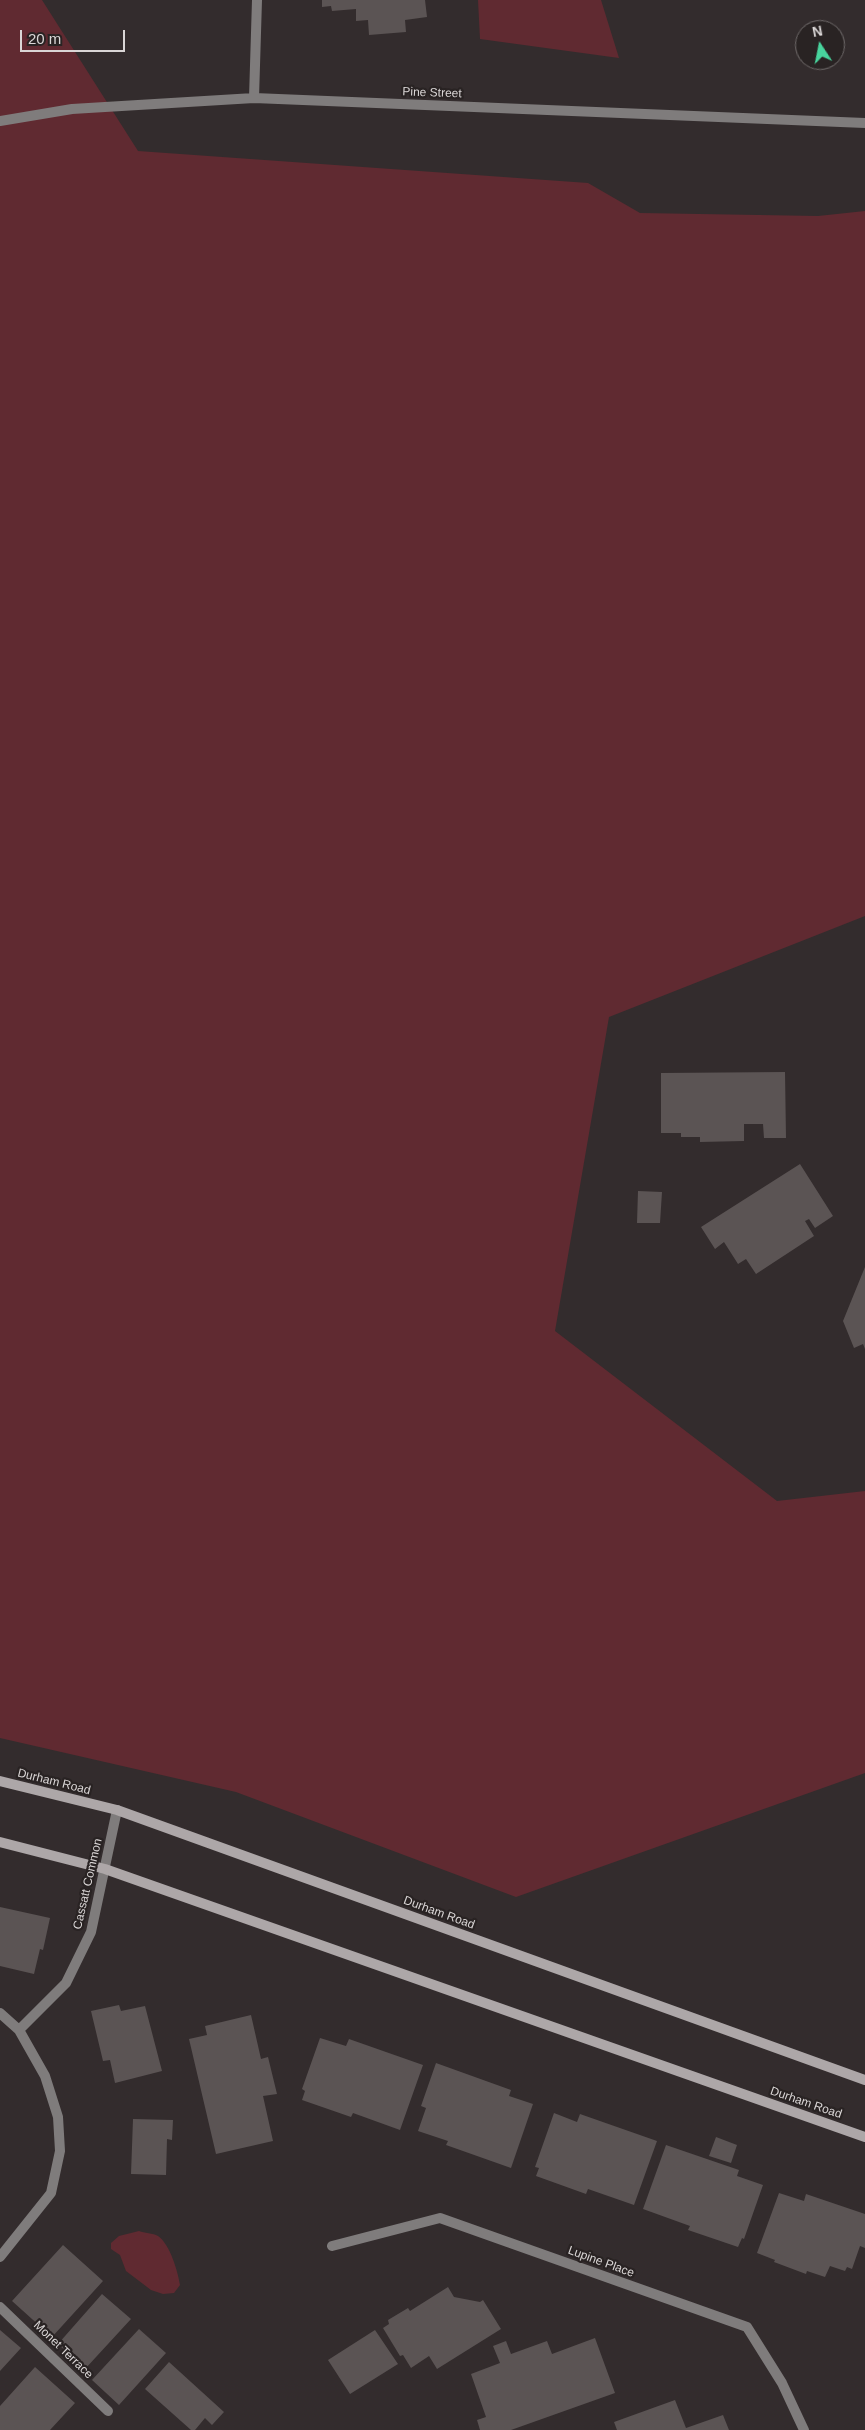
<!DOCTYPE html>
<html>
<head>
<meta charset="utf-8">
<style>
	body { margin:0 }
	#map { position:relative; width:865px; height:2430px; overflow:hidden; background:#332c2d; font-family:Arial,sans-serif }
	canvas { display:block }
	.north { position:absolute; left:795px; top:20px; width:50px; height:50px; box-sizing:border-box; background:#292323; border:1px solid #706b6b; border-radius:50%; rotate:349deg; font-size:14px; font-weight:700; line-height:20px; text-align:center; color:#dad6d6 }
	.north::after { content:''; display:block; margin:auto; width:18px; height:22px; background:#48d49d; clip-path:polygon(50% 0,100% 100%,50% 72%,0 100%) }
	.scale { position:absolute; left:20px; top:30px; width:105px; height:22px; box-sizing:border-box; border:2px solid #dad6d6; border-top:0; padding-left:6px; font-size:15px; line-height:18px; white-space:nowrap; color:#dad6d6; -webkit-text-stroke:4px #292323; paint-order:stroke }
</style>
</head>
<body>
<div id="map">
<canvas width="865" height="2430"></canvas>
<div class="north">N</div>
<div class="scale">20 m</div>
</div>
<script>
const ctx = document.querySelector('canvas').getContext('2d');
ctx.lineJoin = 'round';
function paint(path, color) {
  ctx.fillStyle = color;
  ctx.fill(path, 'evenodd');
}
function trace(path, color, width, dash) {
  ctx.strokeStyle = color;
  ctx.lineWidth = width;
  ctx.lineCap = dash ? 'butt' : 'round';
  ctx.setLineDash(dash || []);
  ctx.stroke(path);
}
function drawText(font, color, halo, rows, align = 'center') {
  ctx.font = font + ' Arial,sans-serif';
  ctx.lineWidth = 4.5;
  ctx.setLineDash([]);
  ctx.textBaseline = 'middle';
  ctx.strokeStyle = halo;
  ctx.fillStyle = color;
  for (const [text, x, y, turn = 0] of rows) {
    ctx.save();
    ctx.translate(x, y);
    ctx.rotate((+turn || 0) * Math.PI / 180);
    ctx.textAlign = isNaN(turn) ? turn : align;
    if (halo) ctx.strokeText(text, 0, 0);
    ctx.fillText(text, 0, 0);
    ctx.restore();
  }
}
paint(new Path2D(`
	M0 0H42L138 151 588 183 640 213 818 216 865 211V916L609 1017 555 1331 777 1501 865 1491V1773L516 1897 236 1792 0 1738Z
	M478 0H601L619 58 480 39Z
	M139 2231C144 2233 153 2233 158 2236 170 2244 178 2272 180 2285L174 2293 163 2294 151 2290 126 2271 120 2255 111 2249V2243L119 2236Z`), '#602a31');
paint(new Path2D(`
	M322 0H425L427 17 405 20 406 32 369 35 368 20 356 21V9L332 11 331 6 322 7Z
	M785 1072 786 1138H764L763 1124H744V1141L700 1142V1137H681V1133H661V1073Z
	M800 1164 833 1216 815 1228 809 1219 805 1221 814 1236 756 1274 746 1259 738 1264 724 1242 715 1249 701 1227Z
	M638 1191 662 1192 660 1223H637Z
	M865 1267V1349L863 1344 854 1348 843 1321Z
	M0 1907 50 1918 43 1950 40 1949 34 1974 0 1966Z
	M119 2005 121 2011 145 2006 162 2071 115 2083 110 2060 103 2061 91 2011Z
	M251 2015 261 2059 268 2057 277 2094 263 2096 273 2141 216 2154 189 2039 207 2035 205 2026Z
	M320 2038 346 2046 349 2039 423 2065 400 2130 353 2113 351 2117 302 2100 305 2091 302 2089Z
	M436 2063 511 2090 509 2096 533 2104 511 2168 446 2145 448 2141 418 2131 426 2108 421 2106Z
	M554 2113 577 2122 580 2114 657 2141 634 2205 588 2189 586 2194 536 2176 539 2168 535 2167Z
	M133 2119 173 2120 172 2140 167 2139 166 2175 131 2174Z
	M716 2137 737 2145 731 2163 709 2156Z
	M666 2145 739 2170 737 2176 763 2185 744 2239 742 2238 738 2247 688 2230 690 2226 643 2209Z
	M779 2193 804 2201 806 2194 865 2214V2248L860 2246 852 2269 847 2267 845 2271 830 2266 825 2277 807 2271 806 2274 774 2262 775 2260 757 2253Z
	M63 2245 103 2281 52 2337 12 2301Z
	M448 2287 454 2297 480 2302 483 2300 501 2329 437 2369 429 2356 411 2368 403 2355 400 2356 383 2328 389 2324 388 2320 408 2308 410 2311Z
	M102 2294 131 2319 85 2369 58 2344Z
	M139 2329 166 2353 119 2405 92 2380Z
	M0 2330 21 2348 0 2371Z
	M375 2330 398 2364 350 2394 328 2360Z
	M595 2338 615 2393 511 2430H480L477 2420 486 2417 471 2374 500 2363 493 2346 506 2341 511 2354 547 2341 552 2354Z
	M169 2362 224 2412 212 2425 205 2418 195 2430H191L145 2389Z
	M35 2367 75 2403 50 2430H0V2406Z
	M675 2400 686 2428 723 2415 729 2430H617L614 2422Z`), '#5b5454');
trace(new Path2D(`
	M254 98 257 0
	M0 121 72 109 254 98 865 123
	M0 2013 19 2030 45 2076 58 2117 60 2151 51 2193 0 2257
	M19 2030 66 1983 91 1932 117 1810
	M332 2246 440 2218 747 2327 782 2383 804 2430
	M0 2307 108 2411`), '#7f7c7c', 10);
trace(new Path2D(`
	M0 1781 117 1810 865 2080
	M0 1842 105 1869 865 2137`), '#ada7a8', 10);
drawText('12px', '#dad6d6', '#292323', [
	["Pine Street",432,93,2],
	["Durham Road",54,1782,14],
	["Cassatt Common",88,1884,-77],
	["Durham Road",439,1913,20],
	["Durham Road",806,2103,19],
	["Lupine Place",601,2262,20],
	["Monet Terrace",63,2350,44]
]);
</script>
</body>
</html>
